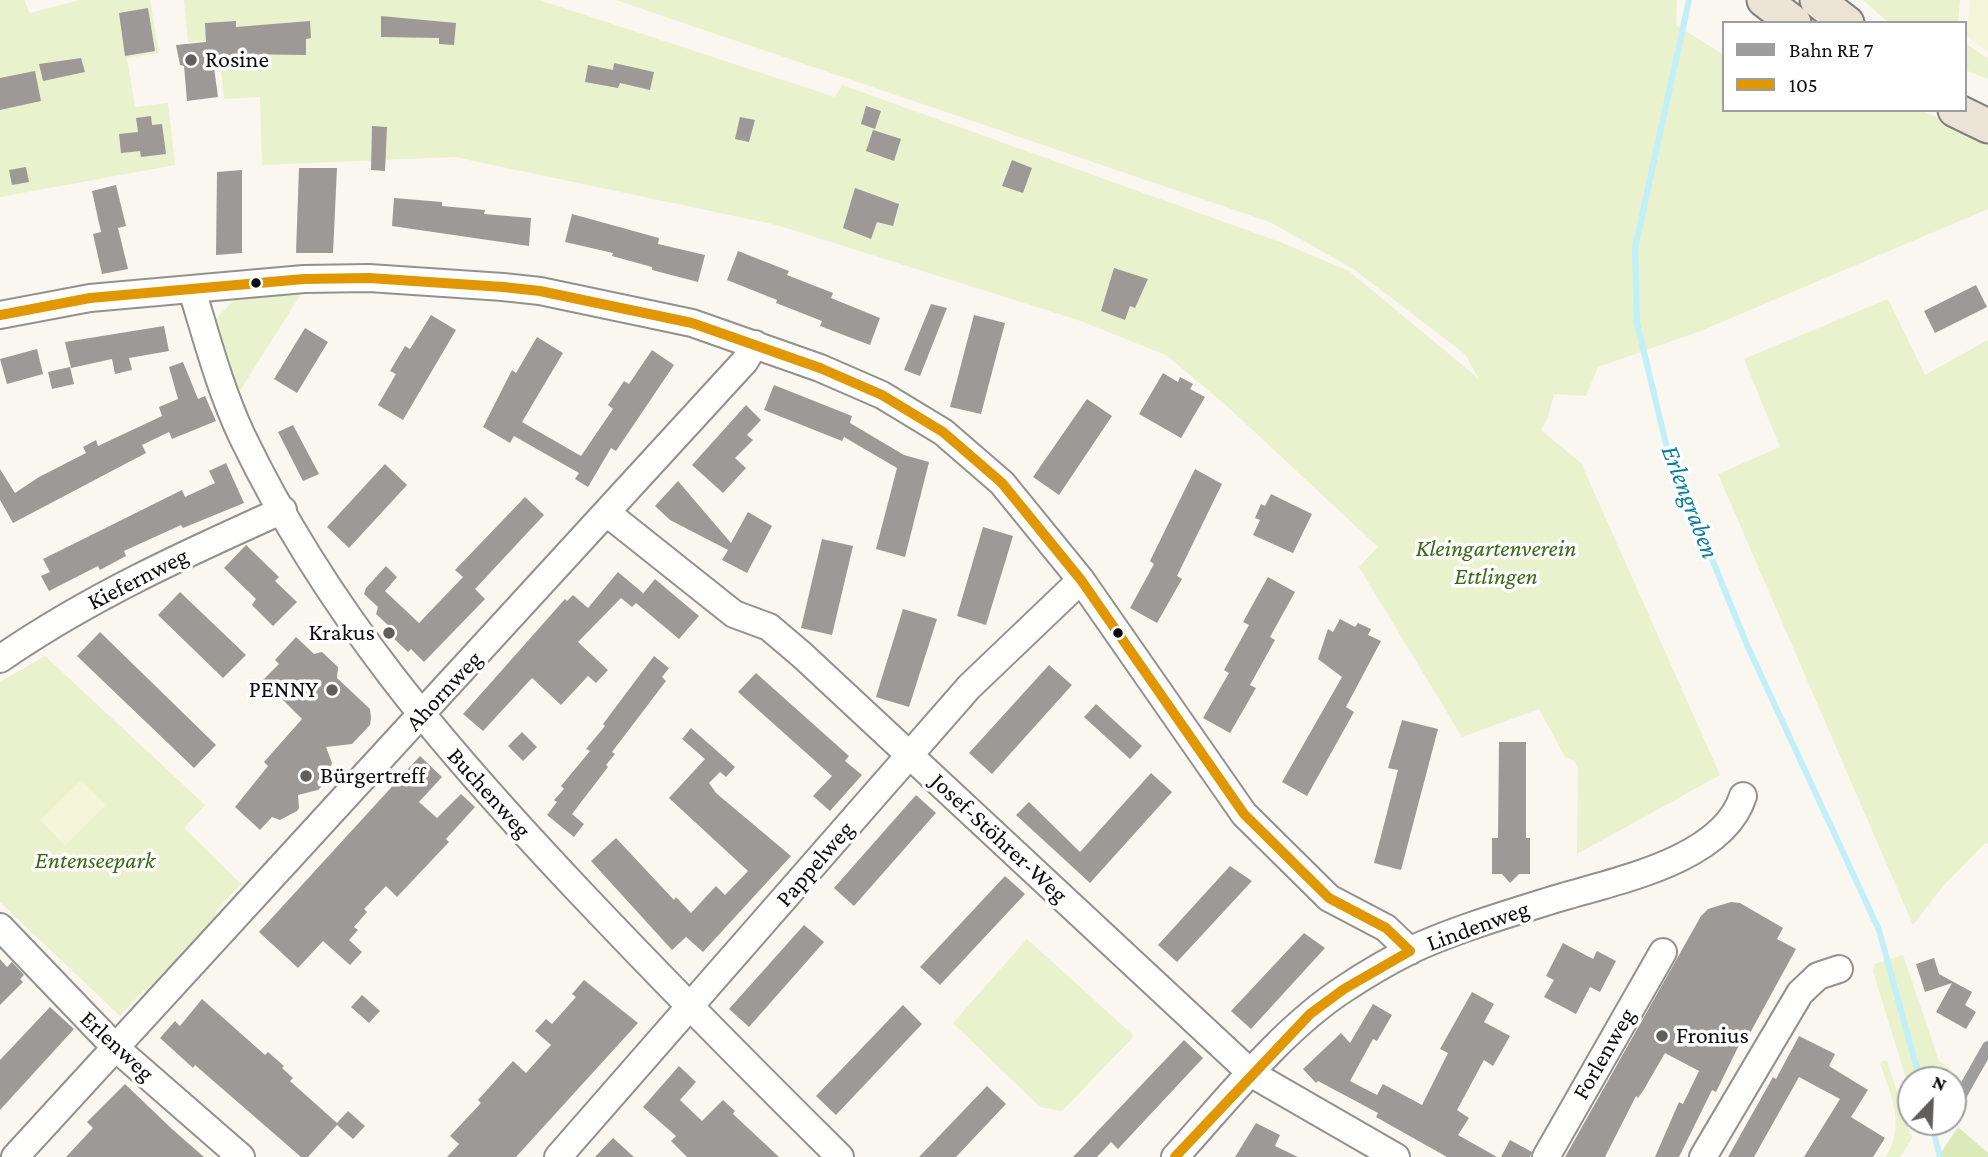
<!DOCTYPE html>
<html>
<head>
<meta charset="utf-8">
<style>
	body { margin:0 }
	#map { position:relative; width:1988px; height:1157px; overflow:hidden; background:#faf6f0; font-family:"Crimson Pro",serif }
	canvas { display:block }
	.legend { position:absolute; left:1722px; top:21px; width:245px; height:91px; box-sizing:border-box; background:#fff; border:2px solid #9e9e9e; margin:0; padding:9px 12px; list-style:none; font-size:21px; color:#0c0c0c }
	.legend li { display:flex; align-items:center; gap:14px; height:35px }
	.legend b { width:35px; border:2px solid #9e9e9e }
	.north { position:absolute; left:1897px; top:1066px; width:70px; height:70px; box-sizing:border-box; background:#fff; border:2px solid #9e9e9e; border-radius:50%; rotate:23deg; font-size:19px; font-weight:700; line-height:28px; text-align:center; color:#0c0c0c }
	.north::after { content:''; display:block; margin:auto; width:24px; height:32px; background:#5f5e5c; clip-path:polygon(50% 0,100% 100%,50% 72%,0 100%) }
</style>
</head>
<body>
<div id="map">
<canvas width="1988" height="1157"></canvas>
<ul class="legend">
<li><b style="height:9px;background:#9e9e9e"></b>Bahn RE 7</li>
<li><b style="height:9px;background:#e09701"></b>105</li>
</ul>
<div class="north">N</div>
</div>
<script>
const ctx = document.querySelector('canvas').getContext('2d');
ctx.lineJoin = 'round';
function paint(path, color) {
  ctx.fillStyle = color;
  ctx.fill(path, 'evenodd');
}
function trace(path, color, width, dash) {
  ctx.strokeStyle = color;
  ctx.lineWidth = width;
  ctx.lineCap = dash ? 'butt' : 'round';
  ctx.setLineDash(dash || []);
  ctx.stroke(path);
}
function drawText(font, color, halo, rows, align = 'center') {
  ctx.font = font + ' "Crimson Pro",serif';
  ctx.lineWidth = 7;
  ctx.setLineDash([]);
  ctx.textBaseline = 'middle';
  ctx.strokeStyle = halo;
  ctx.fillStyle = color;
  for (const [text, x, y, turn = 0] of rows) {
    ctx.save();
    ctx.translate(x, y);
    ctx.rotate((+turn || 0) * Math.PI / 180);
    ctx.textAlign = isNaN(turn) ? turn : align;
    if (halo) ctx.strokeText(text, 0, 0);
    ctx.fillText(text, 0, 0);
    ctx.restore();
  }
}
paint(new Path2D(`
	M0 0H24L30 13 80 0H150L159 53 127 58 135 107 168 103 175 165 0 197Z
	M184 0H539L835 97 842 85 1280 242 1349 271 1479 379 1465 354 1352 268 1270 222 616 0H1677L1676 25 1724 55V110H1920L1988 140V209L1698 332 1598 367 1586 396 1554 394 1548 417 1541 430 1581 463 1720 775 1577 854 1578 769 1574 761 1565 757 1539 709 1462 737 1359 567 1378 547 1228 407 1166 355 1081 321 777 225 455 157 262 165 260 97 224 99 218 40 188 42Z
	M1863 0H1960L1958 23H1889Z
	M1965 43 1988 59V79L1965 70Z
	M301 294 239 392 213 322 235 299Z
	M1888 299 1925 375 1988 340V844L1985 843 1943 886 1913 925 1718 474 1780 447 1744 359Z
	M45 656 205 805 184 828 241 884 215 912 221 919 149 994 144 990 120 1016 0 902V682Z
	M1027 939 1134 1036 1062 1111 1040 1107 953 1023Z
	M1903 955 1939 1061 1950 1069 1944 1080H1911V1095L1873 971 1875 964Z
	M1882 1061H1887L1912 1138 1900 1157H1886C1905 1125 1892 1096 1880 1064Z`), '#eaf1cd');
paint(new Path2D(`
	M1958 1127 1988 1153V1157H1938Z`), '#dceaba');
paint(new Path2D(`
	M1970 0H1988V52L1966 36Z
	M81 780 106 805 65 846 40 820Z`), '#f2f5d7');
trace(new Path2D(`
	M1689 0 1635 248 1637 323 1667 448 1747 645 1879 930 1920 1080
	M1931 1122 1940 1157`), '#c1f0f9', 6);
paint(new Path2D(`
	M148 8 155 51 125 56 119 13Z
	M381 16 456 23 454 45 439 44V38L381 37Z
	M236 21V27L310 21 311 38 306 39V55L237 54 238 58 213 60 218 97 187 101 184 66 180 65 176 45 206 42 205 23Z
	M81 58 85 72 43 81 39 64Z
	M614 63 654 72 650 90 620 83 618 88 585 82 588 65 613 70Z
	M35 71 41 101 0 110V78Z
	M866 106 881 111 875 129 861 124Z
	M151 116 152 125 162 124 166 154 141 157 140 151 121 153 119 134 138 132 136 118Z
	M740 117 755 120 749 142 735 139Z
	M372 126 387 127 385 171 371 170Z
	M873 130 901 139 894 161 866 151Z
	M1012 160 1032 168 1023 193 1002 186Z
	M26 167 29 182 12 185 9 170Z
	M299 168H337L333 253H296Z
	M242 170V253L216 255 217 172Z
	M116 185 126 226 118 228 128 269 102 274 93 234 101 232 92 191Z
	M855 188 899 204 893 226 877 222 871 239 843 228Z
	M394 198 442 202V206L485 210 484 214 531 218 529 246 392 226Z
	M572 214 659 238 658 244 705 255 698 282 652 270V267L612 256 613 253 565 242Z
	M738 251 789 271 787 275 833 293 831 298 880 318 870 345 820 326 822 321 776 303 777 300 727 280Z
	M1114 268 1148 279 1135 308 1130 306 1125 320 1101 311Z
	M1976 285 1987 307 1935 333 1924 311Z
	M931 304 947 308 920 376 904 370Z
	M431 315 456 330 403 420 378 405 396 374 390 371 405 346 410 349Z
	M974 315 1005 323 981 414 950 407Z
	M164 326 169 351 129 358 132 370 115 374 112 359 71 368 65 342Z
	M305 328 328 342 297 393 274 379Z
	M537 337 563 353 522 422 581 456 613 409 608 405 624 381 629 384 652 350 674 365 616 451 611 448 588 487 575 479 579 473 514 436 510 443 483 427 512 370 516 373Z
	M37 349 43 374 7 384 0 359Z
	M183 362 198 399 205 396 216 421 172 439 169 432 142 445 146 453 13 523 0 500V469L15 493 39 477 86 453 83 447 96 440 98 446 162 416 159 407 178 399 169 367Z
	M70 367 74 384 52 389 48 372Z
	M1163 373 1178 382 1180 377 1193 384 1190 389 1205 397 1181 438 1139 414Z
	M774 385 852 416 850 423 904 455 929 462 905 557 876 549 897 468 844 437 842 441 764 410Z
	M1087 399 1112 416 1059 495 1033 477Z
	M746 405 761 420 747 435 753 440 735 458 746 468 723 493 692 465Z
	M293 425 319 474 303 481 278 432Z
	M226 463 244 503 183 528 181 525 124 551 126 556 100 570 98 566 49 591 41 576 50 572 43 559 182 490 185 497 215 483 209 471Z
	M385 464 407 485 349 548 327 527Z
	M1195 469 1222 484 1177 576 1182 579 1157 623 1130 608 1154 564 1150 561Z
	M678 481 731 543 748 512 772 526 747 573 722 560 728 550 670 520 655 506Z
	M1271 494 1312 514 1293 553 1253 535 1260 520 1255 518 1261 504 1265 506Z
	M525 497 544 515 475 589 485 599 424 662 411 649 408 652 387 632 389 626 376 614 378 607 364 594 366 588 386 566 397 577 385 591 419 623 463 577 455 570Z
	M983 527 1013 536 986 625 957 616Z
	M822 539 853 546 832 635 801 628Z
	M246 545 279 577 275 581 297 602 273 626 252 605 256 599 224 568Z
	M618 572 643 593 641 596 655 579 699 616 679 639 636 603 632 607 621 598 578 642 608 670 596 683 588 676 561 705 532 678 483 731 463 714 565 599 567 601 573 595 588 608Z
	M1268 577 1295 592 1270 637 1275 640 1250 685 1256 688 1230 733 1203 718 1229 673 1224 670 1249 625 1243 622Z
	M180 592 246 655 223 678 158 615Z
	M903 609 937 619 909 707 876 697Z
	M1340 619 1355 627 1358 623 1371 629 1368 635 1381 641 1346 707 1354 712 1307 796 1282 782 1342 677 1318 659 1328 629 1333 632Z
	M100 632 216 745 194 768 77 656Z
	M296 637 314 654 322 652 338 667 337 678 370 709 371 718 370 725 352 744 326 747 332 763 324 784 318 790 298 795 299 808 297 811 280 820 272 817 260 830 235 807 268 766 264 762 302 719 263 680 279 664 275 660Z
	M654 656 669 668 662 677 666 681 612 752 615 754 606 765 608 767 572 814 584 824 574 837 547 815 557 802 554 800 564 789 561 786 590 751 586 749 605 726 603 724Z
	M1049 665 1072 685 992 774 969 753Z
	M756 673 849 756 845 761 862 775 830 811 813 796 832 776 738 692Z
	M1096 704 1142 746 1130 759 1084 717Z
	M1402 720 1438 729 1401 870 1374 863 1398 770 1388 768Z
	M691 728 735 767 726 777 720 772 709 783 716 793 791 856 703 952 686 937 672 950 591 861 616 838 674 900 676 897 691 913 716 886 725 895 748 871 669 798 705 759 682 739Z
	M522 732 537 747 523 761 508 746Z
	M1499 742H1526V838H1530V874H1519L1510 883 1502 874H1492V838H1498Z
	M420 756 442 777 419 802 437 818 461 794 475 807 446 839 449 842 397 897 386 886 364 909 367 912 354 927 358 930 349 940 362 952 350 965 323 941 298 968 259 932Z
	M1151 773 1172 792 1090 883 1016 815 1029 802 1080 852Z
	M916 795 936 813 854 906 834 888Z
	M1230 866 1252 881 1177 962 1158 945Z
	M1005 876 1025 894 940 985 920 967Z
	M1731 902 1740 903 1783 928 1777 939 1796 949 1750 1033 1746 1031 1716 1092 1712 1090 1679 1157H1655L1679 1102 1683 1104 1699 1071 1665 1053 1643 1091 1638 1098 1636 1096 1605 1157H1565L1701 916 1708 909Z
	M804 925 824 942 749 1027 729 1009Z
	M1304 933 1325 948 1251 1029 1231 1011Z
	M1563 943 1593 959 1597 951 1616 961 1600 992 1590 987 1576 1014 1544 997 1554 980 1546 976Z
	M1934 958 1939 974 1972 992 1965 1005 1976 1012 1966 1029 1936 1012 1952 983 1925 992 1916 964Z
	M0 959 7 967 12 962 24 975 20 979 23 982 0 1005Z
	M584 980 638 1023 516 1157H447L459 1144 450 1136 481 1103 478 1100 513 1061 526 1073 551 1045 535 1031 546 1019 552 1024 576 997 572 994Z
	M1472 992 1494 1004 1484 1022 1510 1036 1493 1066 1484 1060 1457 1110 1469 1118 1458 1135 1497 1157H1447L1376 1117 1378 1113 1318 1081 1316 1083 1303 1069 1341 1033 1350 1043 1373 1004 1392 1015 1377 1041 1373 1039 1350 1081 1377 1095 1383 1084 1422 1105 1448 1053 1440 1049Z
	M362 995 380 1011 369 1023 351 1007Z
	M202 999 265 1055 268 1052 284 1066 282 1068 293 1078 290 1081 337 1123 348 1111 365 1126 353 1139 337 1125 308 1157H301L195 1065 193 1068 160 1038 175 1021 180 1026Z
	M903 1005 922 1024 836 1115 816 1096Z
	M50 1007 74 1029 0 1110V1060Z
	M1799 1036 1835 1054 1829 1066 1868 1090 1851 1117 1885 1138 1873 1157H1804L1840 1099 1799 1077 1754 1157H1728L1773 1077 1776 1079Z
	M1184 1040 1203 1058 1118 1149 1111 1142 1097 1157H1073Z
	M679 1066 696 1082 680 1100 702 1121 723 1100 735 1111 733 1114 779 1157H687L671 1141 676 1136 643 1107Z
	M125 1084 172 1129 204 1157H66L93 1128 87 1122Z
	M987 1086 1006 1104 956 1157H919Z
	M1256 1123 1280 1135 1275 1146 1298 1157H1235Z
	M613 1138 634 1157H595Z
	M1510 1140 1532 1152 1530 1157H1501Z`), '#9d9996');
const minor = new Path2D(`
	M192 290C207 339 220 389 242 436 327 613 445 749 578 890 664 981 751 1069 840 1157
	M0 315 90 298 304 279 369 278 503 287 540 291 692 323 820 368 882 395 943 432 1002 483 1081 580 1244 814 1329 898 1386 928 1410 951
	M607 513 734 614 769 627 802 655 1252 1074 1396 1157
	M0 659C88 598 185 554 283 510
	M0 927 117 1049 241 1157
	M15 1157 745 361 755 344
	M558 1157 969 687 1081 580
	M1175 1157C1226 1101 1281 1030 1344 989 1365 975 1387 962 1409 951 1448 932 1507 914 1549 901 1608 882 1722 863 1743 796
	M1546 1157 1663 952
	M1703 1157 1800 993 1818 976 1839 969`);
const major = new Path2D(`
	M1764 0 1794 23
	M1817 0 1847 23
	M1955 110 1988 126`);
trace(minor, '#93918f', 30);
trace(major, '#807f7c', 37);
trace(minor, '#fefefd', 26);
trace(major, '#ece2d6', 33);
trace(new Path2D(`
	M0 315 90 298 304 279 369 278 503 287 540 291 692 323 820 368 882 395 943 432 1002 483 1081 580 1244 814 1329 898 1386 928 1410 951
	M1175 1157 1310 1014 1344 989 1410 951`), '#e09701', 10);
trace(new Path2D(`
	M1953 1109 1988 1047`), '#9e9e9e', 12);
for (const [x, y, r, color] of [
	[191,60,7,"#5f5e5c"],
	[256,283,6,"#0c0c0c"],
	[389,633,7,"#5f5e5c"],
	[1118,633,6,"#0c0c0c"],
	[332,690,7,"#5f5e5c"],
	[306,776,7,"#5f5e5c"],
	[1662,1036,7,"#5f5e5c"]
]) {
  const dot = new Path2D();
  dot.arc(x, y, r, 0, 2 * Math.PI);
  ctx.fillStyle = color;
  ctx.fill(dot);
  trace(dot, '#fff', 2.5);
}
drawText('24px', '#0c0c0c', '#fff', [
	["Rosine",205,60],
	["Krakus",375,633,"right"],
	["PENNY",318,690,"right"],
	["Bürgertreff",320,776],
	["Fronius",1676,1036]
], 'left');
drawText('italic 24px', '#386a16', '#fff', [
	["Kleingartenverein",1496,549],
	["Ettlingen",1496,577],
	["Entenseepark",95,861]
]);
drawText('24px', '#0c0c0c', '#fff', [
	["Kiefernweg",138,579,-27],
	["Ahornweg",444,691,-47],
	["Buchenweg",489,793,48],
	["Josef-Stöhrer-Weg",999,838,43],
	["Pappelweg",815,864,-49],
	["Lindenweg",1478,926,-20],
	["Erlenweg",117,1046,43],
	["Forlenweg",1604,1054,-60]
]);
drawText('italic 26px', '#097da2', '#fff', [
	["Erlengraben",1690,502,69]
]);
</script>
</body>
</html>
